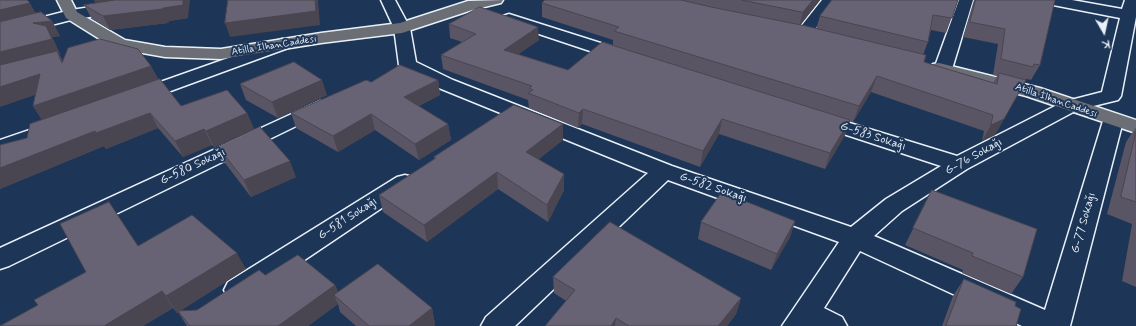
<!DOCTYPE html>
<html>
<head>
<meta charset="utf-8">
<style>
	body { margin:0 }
	#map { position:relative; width:1136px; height:326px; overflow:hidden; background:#1d3557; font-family:Mynerve,sans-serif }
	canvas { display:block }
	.north { position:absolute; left:1084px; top:12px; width:40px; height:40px; -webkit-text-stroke:3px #1d3557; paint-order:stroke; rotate:171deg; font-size:11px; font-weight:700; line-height:16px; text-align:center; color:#e8f1f8 }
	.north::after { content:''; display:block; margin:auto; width:14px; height:18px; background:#e8f1f8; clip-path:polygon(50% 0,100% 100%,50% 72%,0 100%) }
</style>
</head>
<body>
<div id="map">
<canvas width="1136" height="326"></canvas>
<div class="north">K</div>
</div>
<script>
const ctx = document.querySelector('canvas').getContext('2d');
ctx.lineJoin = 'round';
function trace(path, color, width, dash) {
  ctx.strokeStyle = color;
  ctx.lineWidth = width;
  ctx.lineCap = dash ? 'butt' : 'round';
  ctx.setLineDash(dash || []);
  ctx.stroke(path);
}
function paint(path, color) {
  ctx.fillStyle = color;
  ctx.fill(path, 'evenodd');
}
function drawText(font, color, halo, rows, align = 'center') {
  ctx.font = font + ' Mynerve,sans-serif';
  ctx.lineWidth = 4;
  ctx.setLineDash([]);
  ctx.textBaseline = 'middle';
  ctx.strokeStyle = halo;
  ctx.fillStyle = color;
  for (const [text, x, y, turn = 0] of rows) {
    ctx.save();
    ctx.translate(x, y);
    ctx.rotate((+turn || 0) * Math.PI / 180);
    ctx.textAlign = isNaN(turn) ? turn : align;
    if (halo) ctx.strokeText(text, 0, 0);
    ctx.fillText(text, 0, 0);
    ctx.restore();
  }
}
const minor = new Path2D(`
	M138 0H174L172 3 167 4 71 20 0 38V28L71 10Z
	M381 0H395L410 28 416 62 453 80 672 166 851 227 886 199 941 166 813 124 810 120 813 116 820 114 827 116 957 156 1063 102 1102 92 1120 18 1048 4 1043 3 1041 0H1072L1122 9 1125 0H1136V17L1121 96 1118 100 1077 110 967 169 902 211 874 236 1045 310 1103 121 1106 117 1113 115 1120 117 1123 121 1070 326H1022L860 251 824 308 842 317 847 326H782L839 242 668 180 515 326H481L486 317 648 173 439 88 402 69 399 65 394 28Z
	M822 0H837L809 37 803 39 797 37 795 34Z
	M959 0H973L952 69 949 73 943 74 937 73 934 69Z
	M509 14 629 52 632 56 629 60 623 61 617 60 503 22 501 19 503 16Z
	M282 39 288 40 290 44 288 48 146 100 139 102 132 100 129 96 132 92Z
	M320 101 327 103 330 107 327 111 9 266 0 269V248Z
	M56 121 63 123 66 127 63 131 0 153V140Z
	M405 175 413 177 416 182 413 187 248 298 238 301 228 298 224 290 228 282 397 177Z`);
const major = new Path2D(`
	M57 0H71L77 12 125 40 165 47 221 49 321 33 400 23 468 1 503 0 501 3 472 10 402 33 321 43 221 59 165 57 114 48 66 18Z
	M939 63 1040 88 1136 120V133L1026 96 933 72 930 68 933 64Z`);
trace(minor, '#e8f1f8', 3);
trace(major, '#e8f1f8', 3);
paint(minor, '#1d3557');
paint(major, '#6b6f75');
paint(new Path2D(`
	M545 0H820L800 25 816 29 820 16 958 0 946 33 931 30 928 42 923 55 924 62 993 83 997 76 993 75 998 44 963 37 974 0H1055L1040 65 1031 80 1026 79 995 135 982 141 984 131 871 92 853 122 850 121 845 135 825 169 719 134 700 167 582 124 578 128 529 108 528 100 443 69 441 55 462 42 450 38 449 24 539 40 518 54 568 70 613 45V40L542 17V3Z
	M84 5 188 18 169 21 168 23 110 30 92 19Z
	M36 14 52 21 60 36 52 37 60 54H59L63 61 151 66 158 79 181 106 247 113 254 129 214 147 212 145 183 157 158 128 106 149 104 146 0 189V145L27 138 42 120 33 106 35 95Z
	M438 80 440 95 419 106 448 124 451 140 419 160 375 130 338 152 296 128 291 113Z
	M240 84 327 95 278 118 246 100Z
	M1136 127V287L1122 281 1132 224 1107 214 1126 142Z
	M563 140 538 159 564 174V190L548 222 498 189 427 242 383 212 379 195 434 159V157Z
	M218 147 296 177 251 197 225 163Z
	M932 190 1023 277 1011 294 962 273 963 270 905 245Z
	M795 221 790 237 771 270 698 239 701 222Z
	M138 246 246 269 180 311 197 310 265 275 335 285 338 292 432 308 435 325 434 326H356L340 312 338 304 308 326H187L178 312 177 313 173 308 143 326H0L38 305Z
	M553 277 741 298 736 314 727 326H546L566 301 554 293Z
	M964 279 1016 326H942L953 296Z`), '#595564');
paint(new Path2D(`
	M94 0H128L96 5Z
	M183 0H190L188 18 169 21 168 23 110 30 103 16Z
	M315 0H318L320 25 230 37 225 23Z
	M813 0H820L799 27 803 12Z
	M30 3 38 17 0 26V10Z
	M52 21 60 36 52 37 60 54H59L66 66 62 63 0 70V52L33 23Z
	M538 27 539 40 505 64 504 50Z
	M151 66 159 82 44 123 33 106Z
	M40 74 50 90 0 107V87Z
	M877 76 871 92 853 122 859 106Z
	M322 80 327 95 278 118 272 102Z
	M438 80 440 95 407 112 404 97Z
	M1026 80 995 135 982 141 991 125Z
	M583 109 582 124 578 128 579 113Z
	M150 113 158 128 106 149 96 133Z
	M247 113 254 129 214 147 206 131Z
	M371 114 375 130 338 152 333 136Z
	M722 119 719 134 700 167 703 151Z
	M850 120 845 135 825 169 830 153Z
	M448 124 451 140 419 160 415 144Z
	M563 124V140L527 169 526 152Z
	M204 129 212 145 183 157 175 141Z
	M95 131 104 146 0 189V168Z
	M290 161 296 177 251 197 244 180Z
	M497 172 498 189 427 242 424 225Z
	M564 174V190L548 222 547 205Z
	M795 221 790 237 771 270 777 254Z
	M237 253 246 269 177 313 166 296Z
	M335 285 341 301 334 295 338 304 308 326H278Z
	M162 291 173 308 143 326H104Z
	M741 298 736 314 727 326H718Z
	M432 308 435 325 434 326H409Z
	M616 318 615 326H611Z`), '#494551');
const building = new Path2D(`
	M0 0H27L30 3 0 10Z
	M115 0H183V5L163 8 162 9 103 16 84 5Z
	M228 0H315L316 11 225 23Z
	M545 0H681L711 7 806 26 926 55 924 62 997 84 999 73 1026 80 1004 119 991 125 993 115 877 76 859 106 614 31 619 27 542 3Z
	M742 0H813L803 12Z
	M832 0H958L952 18 933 15 928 42 820 16Z
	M976 0H1055L1040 65 1034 64 1033 67 1001 59 1005 29 970 22Z
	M480 7 538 27 504 50 568 70 602 42 850 120 830 153 722 119 703 151 583 109 579 113 528 93 533 90 529 88 532 86 441 55 476 34 449 24Z
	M41 12 52 21 33 23 46 26 52 39 0 52V22Z
	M100 39 138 49 151 66 33 106 40 74 0 87V65L57 51 62 63 68 48Z
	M294 62 322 80 272 102 240 84Z
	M400 65 438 80 404 97 448 124 415 144 371 114 333 136 291 113 366 80 371 82Z
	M160 79 181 106 227 90 247 113 206 131 204 129 175 141 150 113 96 133 95 131 0 168V145L27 138 30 124Z
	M514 105 563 124 526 152 564 174 547 205 497 172 424 225 379 195 436 158 434 157Z
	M260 127 290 161 244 180 218 147Z
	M1136 132V202L1121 197Z
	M932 190 1037 229 1023 277 972 256 973 253 913 228Z
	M722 192 795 221 777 254 701 222Z
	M109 202 138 246 192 215 237 253 166 296 162 291 104 326H0L38 305 34 300 86 272 60 224Z
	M610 222 741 298 718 326H629L616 318 611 326H545L575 290 553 277Z
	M298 255 335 285 278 326H190L178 311 197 310 259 270 265 275Z
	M378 264 432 308 409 326H369L334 295Z
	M964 279 1016 302 1015 306 1021 309 1016 326H946Z`);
paint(building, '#686374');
trace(building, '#494551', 1);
drawText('10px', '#e8f1f8', '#1d3557', [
	["Atilla İlhanCaddesi",274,46,-9],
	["Atilla İlhanCaddesi",1056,101,19]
]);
drawText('12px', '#e8f1f8', '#1d3557', [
	["G-583 Sokağı",873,137,18],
	["G-76 Sokağı",974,157,-29],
	["G-580 Sokağı",193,167,-25],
	["G-582 Sokağı",713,188,19],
	["G-581 Sokağı",348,219,-33],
	["G-77 Sokağı",1084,223,-74]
]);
</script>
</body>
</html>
